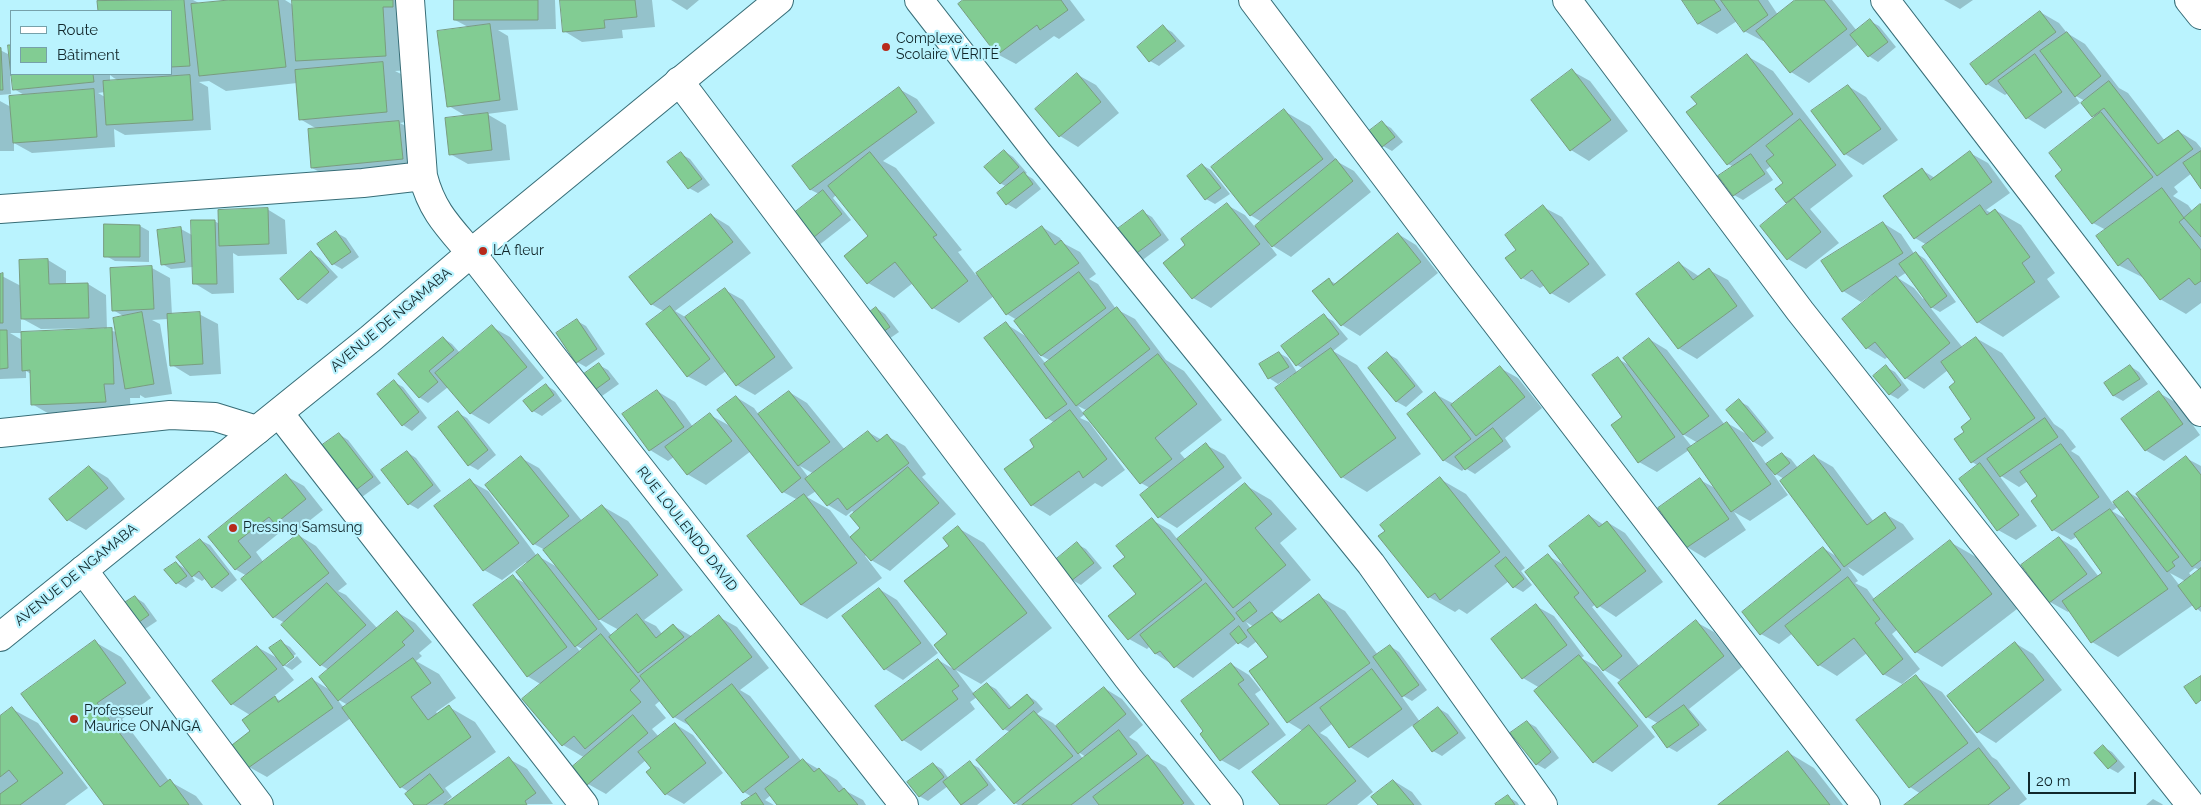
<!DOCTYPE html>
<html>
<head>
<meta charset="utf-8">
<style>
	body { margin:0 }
	#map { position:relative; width:2201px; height:805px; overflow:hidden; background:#baf3fe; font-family:Raleway,sans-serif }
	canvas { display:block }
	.legend { position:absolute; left:10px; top:10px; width:162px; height:65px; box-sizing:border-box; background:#baf3fe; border:1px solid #76a1aa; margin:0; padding:6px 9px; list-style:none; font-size:15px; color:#11272b }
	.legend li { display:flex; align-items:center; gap:10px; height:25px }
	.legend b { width:25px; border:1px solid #76a1aa }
	.scale { position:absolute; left:2028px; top:772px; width:108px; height:22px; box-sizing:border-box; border:2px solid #11272b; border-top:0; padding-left:6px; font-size:15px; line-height:18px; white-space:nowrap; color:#11272b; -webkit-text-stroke:4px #baf3fe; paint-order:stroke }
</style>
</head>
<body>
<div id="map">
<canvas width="2201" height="805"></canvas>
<ul class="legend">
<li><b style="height:6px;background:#fff"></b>Route</li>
<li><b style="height:14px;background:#82cc93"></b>Bâtiment</li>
</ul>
<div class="scale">20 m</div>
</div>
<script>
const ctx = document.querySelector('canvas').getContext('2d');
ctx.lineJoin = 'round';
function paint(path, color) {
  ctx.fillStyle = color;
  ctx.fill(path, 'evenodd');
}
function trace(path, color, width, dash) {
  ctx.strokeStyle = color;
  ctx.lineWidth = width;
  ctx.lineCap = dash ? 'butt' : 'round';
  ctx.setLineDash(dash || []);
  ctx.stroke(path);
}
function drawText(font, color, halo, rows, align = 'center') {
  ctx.font = font + ' Raleway,sans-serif';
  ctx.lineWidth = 4.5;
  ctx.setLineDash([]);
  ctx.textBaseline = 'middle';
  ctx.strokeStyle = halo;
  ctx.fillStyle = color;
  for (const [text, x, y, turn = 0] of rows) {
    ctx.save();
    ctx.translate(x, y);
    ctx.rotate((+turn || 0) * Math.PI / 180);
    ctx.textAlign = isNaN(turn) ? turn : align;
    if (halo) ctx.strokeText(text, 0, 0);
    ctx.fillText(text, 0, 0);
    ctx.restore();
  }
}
paint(new Path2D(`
	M118 0H193L201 4 240 0H285L293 5V0H418L412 70 395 71 401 74 405 122 400 123 417 132 421 169 331 178 312 168 317 129 300 119 297 83 226 91 209 81 199 82 208 87 211 130 125 135 114 129 115 147 32 153 14 143V151H0V101L11 107 26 96 14 89 13 76H10L11 94 0 95V50L10 55 9 46H11V74H171V11H100L99 2ZM110 75 114 78 120 81 110 82ZM105 92V97L98 93Z
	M455 0H555L556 29 498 30 508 36 518 110 487 114 506 125 510 160 468 164 450 154 466 116 449 106 470 28 455 20Z
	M561 0H652L655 27 622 30 623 38 582 42 564 31Z
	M671 0H699L687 10Z
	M965 0H1070L1085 20 1059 39 1054 36 1016 64 997 54Z
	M1684 0H1768L1778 15 1797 0H1832L1857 31 1870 21 1879 26 1896 47 1878 62 1869 56 1859 44 1809 83 1791 72 1765 40 1763 41 1744 31 1737 21 1717 34 1699 24Z
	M1944 0H1973L1960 9Z
	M2040 12 2059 23 2067 33 2085 44 2119 88 2128 93 2165 141 2178 131 2196 142 2201 148V187L2192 173 2174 187 2178 192 2173 196 2188 205 2193 212 2201 205V303L2186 314 2160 299 2146 279 2118 265 2106 230 2093 223 2096 118 2083 103 2085 101 2074 95 2080 103 2045 129 2027 118 2008 93 2005 95 1987 84Z
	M1163 27 1172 32 1185 46 1159 66 1150 61Z
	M1747 56 1773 71 1853 176 1810 209 1839 243 1806 269 1788 259 1789 203 1787 202 1784 183 1771 166 1766 170 1773 180 1743 200 1734 195V167L1728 164 1699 105Z
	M1572 71 1590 81 1628 131 1589 161 1571 150Z
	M1078 75 1096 85 1119 113 1078 147 1060 136Z
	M1848 86 1866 97 1898 140 1863 165 1845 154 1813 111Z
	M899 89 917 99 935 123 883 161 896 168 962 250 958 252 976 275 1042 227 1060 238 1063 243 1080 252 1096 274 1089 279 1098 284 1116 309 1135 319 1166 360 1184 371 1222 420 1180 453 1186 460 1206 445 1225 455 1242 478 1177 528 1159 517 1142 495 1150 488 1141 483 1085 414 1080 418 1089 422 1125 470 1102 487 1095 483 1050 516 1032 505 1005 470 1036 447 1055 423 1047 418 1006 324 1027 337 1017 320 1007 314 994 296 959 323 933 308 913 283 894 298 868 283 870 236 837 194 833 198 851 220 818 246 809 241 819 194 811 190 793 166ZM1038 354 1051 361 1046 364ZM1078 406 1088 411 1084 414Z
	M1284 111 1310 126 1338 162 1354 171 1371 192 1291 257 1268 243 1277 255 1211 308 1193 298 1187 245 1227 205 1245 215 1255 227 1262 222 1250 215Z
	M1382 123 1391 128 1403 142 1392 151 1383 146Z
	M1004 151 1013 157 1027 173 1025 174 1033 179 1041 189 1016 209 1007 204V187L1000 183Z
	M1970 153 1988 163 2010 193 1986 210 1991 213 1995 210 2021 225 2055 273 2047 279 2060 297 2003 337 1978 322 1927 245 1915 238 1922 170 1935 178Z
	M681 154 690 159 710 185 698 193 689 188Z
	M1202 165 1211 170 1230 194 1215 204 1206 199Z
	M1543 207 1562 217 1606 275 1569 303 1551 293 1545 285 1540 288 1522 278 1517 250Z
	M267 209 285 220 287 254 238 256 233 253 234 293 212 294 194 283 193 267 171 269 162 264 181 229 192 235 214 221 220 224Z
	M1143 212 1152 217 1169 240 1140 262 1130 257Z
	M711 215 729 226 751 253 675 311 687 318 725 290 743 300 793 368 755 395 737 385 726 371 706 386 687 376 665 312 651 304Z
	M1883 223 1901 234 1915 255 1916 253 1925 259 1956 302 1940 312 1929 306 1963 348 1976 338 2002 353 2054 424 2063 430 2076 447 2071 451 2079 456 2113 504 2128 492 2143 501 2186 458 2201 466V612L2193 605 2118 657 2092 642 2070 610 2068 612 2050 602 2059 538 2077 549 2099 577 2104 574 2078 536 2071 540 2053 530 2039 496 2028 481 2019 487 1998 474 2037 526 2016 540 1998 530 1979 466 1972 462 1956 440 1966 432 1973 419 1957 382 1948 370 1924 389 1906 378 1889 356 1885 359 1867 348 1844 320 1872 296 1871 295 1861 302 1843 291ZM1907 272 1925 297 1923 299 1914 288 1898 278ZM2118 507 2129 521 2112 511ZM2195 568 2200 570 2192 577 2189 573ZM2170 573 2185 581 2180 586Z
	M106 225 140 226 149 231V262L115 261 106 256Z
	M337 233 346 238 359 257 342 269 333 264Z
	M1398 234 1416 245 1438 273 1360 336 1342 325 1329 280 1336 284Z
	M311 253 320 258 338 277 307 304 298 299Z
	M48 260 66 271V285L88 284 106 295 107 330 117 332 125 317 113 310 111 269 152 268 170 278 172 315 199 314 218 324 221 374 190 376 172 365 168 319 152 320 160 324 172 394 145 398 140 395V398H130L131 417 58 419 32 404 31 374 26 371V378L0 379V275L21 286ZM21 318 41 329 104 328V330L22 340 10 333H21Z
	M1679 263 1700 277 1709 270 1728 280 1754 316 1697 359 1678 348Z
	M876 308 885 314 899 332 886 341Z
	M1324 316 1333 321 1348 339 1333 351 1357 365 1421 454 1367 492 1342 477 1294 374 1278 384 1269 378 1279 353 1288 358 1298 374 1304 369 1297 365Z
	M577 321 586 326 605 354 586 367 577 362Z
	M492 327 510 337 544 378 489 424 470 413 448 387 428 403 419 397 400 375 443 338 452 344 460 353Z
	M1649 339 1667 350 1725 425 1727 423 1748 435 1739 401 1748 406 1774 438 1762 447 1749 439 1767 465 1782 454 1791 459 1798 468 1814 456 1833 467 1874 522 1885 514 1903 524 1914 539 1863 576 1848 567 1858 581 1855 583 1867 589 1875 600 1950 542 1976 557 2017 609 1942 667 1916 652 1898 629 1892 634 1920 669 1902 684 1883 674 1867 653 1837 676 1819 665 1793 633 1779 644 1761 634 1823 548 1839 558 1784 479 1771 471 1788 495 1750 521 1734 512 1746 530 1705 558 1687 547 1700 480 1717 489 1689 450 1657 472 1639 462 1624 418 1618 359 1631 366ZM1681 433 1698 443 1692 447Z
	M1388 354 1397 359 1423 392 1406 407 1397 402 1369 368Z
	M599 365 608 370 619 384 602 396 593 391Z
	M2130 366 2139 372 2148 384 2123 401 2114 396 2106 383Z
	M1886 367 1895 372 1909 390 1898 399 1889 394Z
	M1500 368 1518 378 1542 408 1505 438 1511 447 1475 474 1465 468 1462 471 1443 460 1435 394 1454 404Z
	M394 382 403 387 427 418 412 431 403 425Z
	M546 385 555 391 562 401 542 416 533 411Z
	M657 391 675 402 693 427 710 415 732 427 736 397 754 408 759 415 789 392 807 403 845 450 868 432 882 440 887 436 905 446 926 474 922 477 956 514 890 571 871 560 866 555 865 556 882 578 827 619 801 605 798 500 783 492 751 451 706 485 687 474 674 457 668 461 650 450 624 415ZM800 466 814 474 809 478ZM816 491 828 505 846 516 852 511 855 513 862 528 851 538 830 510 807 497Z
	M2159 393 2177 403 2200 435 2164 461 2145 450Z
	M458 413 467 418 496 455 478 470 469 465Z
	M339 434 348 440 381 483 362 497 353 492Z
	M407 452 416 458 441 491 418 509 409 504Z
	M521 458 539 468 582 521 602 506 628 521 683 590 644 620 656 626 662 634 674 626 693 637 719 617 737 627 769 668 740 690 750 696 802 762 803 760 837 780 846 791 863 800 866 805H779L771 795 765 800 774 805H744L752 797 744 792 692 727 674 717 661 700 655 705 666 718 652 729 659 737 675 724 693 735 723 773 684 804 666 794 646 760 606 794 588 784 585 758 563 745 524 699 542 685 527 676 513 577 527 584V564L526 562 502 580 484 570 470 481 488 491 536 555 559 568 545 550 534 544ZM597 618 619 630 612 636ZM575 645 584 650 581 653Z
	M90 467 108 478 125 499 86 530 68 520Z
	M286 476 304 486 323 510 294 533 285 528 256 552 264 563 298 535 316 546 347 584 338 591 346 595 378 629 397 612 415 623 432 642 419 653 422 656 416 661 439 674 456 698 436 712 438 715 449 707 475 722 496 752 445 788 452 797 447 801 449 803 509 759 527 769 553 804 415 805 409 792 401 787 351 718 267 777 249 767 252 732 250 715 232 704 257 647 279 659 281 642 290 647 296 654 284 663 286 665 297 656 302 662 292 670 280 663 294 680 273 697 281 701 312 679 330 690 329 670 321 665 283 625 285 623 274 617 247 576 235 569 209 537ZM337 699 348 705 344 708Z
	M1440 479 1466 494 1525 568 1521 571 1532 585 1523 592 1514 587 1509 581 1467 614 1459 609 1455 612 1429 597 1380 536Z
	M1245 485 1271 500 1297 529 1280 543 1311 580 1271 613 1285 621 1319 596 1345 611 1378 655 1390 646 1399 652 1427 690 1412 701 1400 694 1420 722 1438 708 1448 714 1466 738 1442 756 1433 751 1413 725 1368 758 1350 747 1332 724 1320 733 1327 737 1373 792 1357 805H1281L1303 731 1288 722 1269 658 1257 641 1248 648 1238 642 1193 678 1156 654 1150 646 1147 649 1129 639 1137 594 1127 557 1152 520 1170 530 1178 540ZM1246 622 1254 627 1251 629Z
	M1590 516 1604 525 1607 522 1625 533 1663 582 1616 617 1596 604 1592 607 1640 667 1696 622 1714 632 1742 667 1689 709 1707 730 1677 752 1668 747 1654 728 1659 724 1647 717 1619 683 1622 681 1604 670 1526 572 1548 556 1566 566Z
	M958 528 984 543 1052 628 981 684 956 670 975 695 987 684 996 689 1012 708 1027 695 1036 701 1043 709 1037 714 1053 723 1057 727 1104 688 1122 699 1143 725 1129 737 1137 742 1150 758 1166 767 1195 805H1018L1015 803 1010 732 1004 729 977 697 970 702 975 709 921 751 903 740 938 660 955 670 935 645 949 634 951 546ZM1078 752 1086 757 1083 759Z
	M200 540 210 545 237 580 222 592 213 587 206 578 202 581 190 574 195 581 186 588 177 583 176 563 189 571Z
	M1077 544 1086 549 1102 568 1081 585 1072 580 1056 561Z
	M879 589 897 600 938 653 903 680 885 669Z
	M135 597 144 603 157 621 145 629 136 624Z
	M1536 606 1554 616 1584 656 1581 658 1598 667 1655 737 1612 772 1594 762 1540 688 1523 678Z
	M95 642 121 657 151 698 122 719 169 781 196 796 203 805H105L23 694Z
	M2015 643 2033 654 2062 690 1996 743 1978 732 1949 696Z
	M1231 664 1249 675 1261 690 1255 694 1286 735 1239 770 1221 760 1205 731Z
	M1916 677 1942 692 1992 757 1997 760 2027 799 2019 805H1906L1921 794 1910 787Z
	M12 709 38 723 88 788 65 805H0V718Z
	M1527 722 1536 727 1559 758 1545 769 1536 764Z
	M2103 747 2112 752 2125 767 2118 773 2109 768Z
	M1789 753 1814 768 1843 805H1720Z
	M970 763 979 768 996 790 977 805H962L948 786 928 801 919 796 933 764 942 769 949 779Z
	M1394 781 1412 792 1422 805H1379Z
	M1508 797 1517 802 1519 805H1497Z
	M2153 799 2162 804 2163 805H2146Z`), '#0003');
const building = new Path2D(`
	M184 0 190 66 171 67V11H98L97 1Z
	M229 0H278L286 67 199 76 191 4Z
	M292 0H393V7H383L386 56 296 61Z
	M454 0H538V20H454Z
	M560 0H635L637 17 604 20 605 28 563 32Z
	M963 0H1061L1068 10 1040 30 1037 25 997 55 958 4Z
	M1682 0H1714L1721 10 1698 24Z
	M1721 0H1758L1768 15 1744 32Z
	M1795 0H1824L1847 29 1790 73 1756 31Z
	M2040 11 2056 32 1986 85 1970 64Z
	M1870 19 1888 42 1868 57 1850 35Z
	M490 24 500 100 447 107 437 31Z
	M1163 25 1176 41 1149 62 1137 47Z
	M2067 32 2101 76 2075 97 2040 51Z
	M8 45H11V74H93L94 82 13 90Z
	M1 48 3 90H0V48Z
	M1747 54 1793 114 1727 165 1686 112 1697 104 1691 97Z
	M2035 54 2062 92 2026 119 1998 81Z
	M383 62 387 112 299 120 295 70Z
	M1572 69 1611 120 1570 151 1531 100Z
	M1077 73 1101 102 1059 137 1035 109Z
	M190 75 193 120 106 125 103 81Z
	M2109 81 2158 144 2178 130 2193 149 2157 176 2104 108 2092 117 2081 103Z
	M1848 85 1881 129 1844 155 1811 111Z
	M899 87 917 112 810 190 792 166Z
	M94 89 97 137 13 143 9 96Z
	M1284 109 1323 159 1250 216 1211 167Z
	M2101 112 2153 177 2092 224 2055 176 2062 170 2049 153Z
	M488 113 492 150 449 155 445 118Z
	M1800 119 1836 165 1786 203 1775 189 1783 183 1766 161 1774 155 1766 146Z
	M399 121 403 159 311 168 308 129Z
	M1382 121 1395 137 1382 147 1369 131Z
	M1004 150 1019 167 1000 184 984 167Z
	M1970 151 1992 182 1914 239 1883 196 1922 168 1930 180Z
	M2201 151V189L2183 163Z
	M681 152 702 179 688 189 667 162Z
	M870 152 937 235 933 237 968 281 932 309 895 262 867 284 844 256 868 236 828 186Z
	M1751 154 1765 174 1733 196 1718 176Z
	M1336 159 1353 181 1272 247 1255 226Z
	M1202 164 1221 188 1205 200 1187 176Z
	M1024 172 1033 184 1006 205 997 193Z
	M2162 188 2184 218 2179 222 2201 250V281L2195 285 2189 278 2160 300 2128 258 2118 266 2096 236Z
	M823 190 842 214 808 242 789 217Z
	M1794 198 1821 232 1787 260 1760 226Z
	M1227 203 1260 244 1192 299 1163 263 1185 245 1181 239Z
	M2200 204H2201V237L2184 218Z
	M1543 205 1589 264 1550 294 1532 270 1521 279 1505 258 1516 250 1505 235Z
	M1980 205 1987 215 1995 209 2030 257 2022 263 2035 282 1977 323 1922 247Z
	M268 208 269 244 219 246 218 210Z
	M1143 210 1161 235 1130 258 1112 233Z
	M711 214 733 242 651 305 629 277Z
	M191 220H215L217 284H193Z
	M1883 222 1903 253 1842 292 1821 261Z
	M104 224 140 225V257H104Z
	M1042 226 1055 245 1061 240 1079 263 1006 315 976 273Z
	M181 227 185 262 161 265 157 230Z
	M336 231 351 252 332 265 317 244Z
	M1398 233 1421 262 1341 326 1312 291 1329 278 1333 285Z
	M311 251 329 272 298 300 280 279Z
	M1916 252 1947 296 1931 308 1899 264Z
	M48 259 49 284 88 283 89 318 21 319 19 260Z
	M1679 262 1693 280 1709 268 1737 306 1678 349 1636 294Z
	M152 266 154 309 112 311 110 268Z
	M1079 272 1106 308 1041 356 1014 321Z
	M3 273V323H0V274Z
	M1896 276 1950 343 1905 379 1875 342 1866 349 1842 319Z
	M725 288 775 357 736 386 685 317Z
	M670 306 710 359 687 377 646 324Z
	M876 307 890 327 876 337 862 318Z
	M1117 307 1150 349 1076 406 1044 364Z
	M142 312 154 384 125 389 113 318Z
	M200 312 203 364 170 366 167 314Z
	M1324 314 1339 334 1296 366 1281 346Z
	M577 319 597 349 576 363 556 333Z
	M1006 322 1067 404 1046 419 984 338Z
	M492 325 527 367 470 414 435 373Z
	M112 328 114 384H104L106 402 31 405 30 370 22 371 21 332Z
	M0 330H7L8 368 0 369Z
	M443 337 454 350 429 371 438 382 419 398 398 374Z
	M1976 337 2035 418 1971 463 1954 439 1964 432 1961 427 1971 419 1949 387 1955 382 1941 362Z
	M1649 338 1709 416 1683 435 1623 358Z
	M1331 348 1396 438 1341 478 1275 388Z
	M1279 352 1289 367 1268 379 1259 364Z
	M1387 352 1415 386 1396 402 1368 368Z
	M1158 354 1197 404 1155 438 1172 459 1140 484 1083 413Z
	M1618 357 1675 437 1638 463 1611 425 1622 417 1592 375Z
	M599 363 610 379 592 392 581 376Z
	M1886 365 1901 385 1889 395 1873 376Z
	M2130 365 2140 379 2113 396 2104 383Z
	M1500 366 1525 397 1476 436 1451 405Z
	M394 380 419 412 402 426 377 394Z
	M546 384 554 395 532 412 523 401Z
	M657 390 684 427 649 451 622 414Z
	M789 391 830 442 798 466 758 414Z
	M2159 391 2183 424 2145 451 2121 419Z
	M1435 392 1471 439 1443 461 1407 414Z
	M736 396 801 478 782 493 717 410Z
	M1739 399 1766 432 1753 442 1726 410Z
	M1070 410 1107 459 1083 478 1079 471 1031 506 1004 469 1034 447 1030 440Z
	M458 411 488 450 468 466 438 427Z
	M710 413 732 441 687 475 665 447Z
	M2045 418 2058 437 2000 477 1987 459Z
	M1727 422 1771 484 1731 512 1687 449Z
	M1493 428 1503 441 1465 470 1455 457Z
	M868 431 877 442 887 434 909 463 847 510 838 498 827 506 805 479Z
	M339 433 373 477 352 493 318 448Z
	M1206 443 1224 467 1158 518 1140 495Z
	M2061 444 2099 497 2052 531 2031 501 2037 496 2020 472Z
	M407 451 433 485 408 505 381 470Z
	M1782 453 1790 463 1775 475 1766 464Z
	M1814 455 1867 525 1885 512 1896 528 1844 567 1780 481Z
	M521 456 569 516 533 545 485 485Z
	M2186 456 2201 475V560L2192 567 2136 494Z
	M1980 463 2019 515 1997 531 1959 479Z
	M89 466 108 488 67 521 49 499Z
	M908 467 939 503 871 561 850 537 860 528 850 516Z
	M286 474 306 499 275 524 269 517 238 541 251 557 235 570 208 537Z
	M1440 477 1500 552 1440 600 1435 593 1428 598 1378 536 1385 531 1380 525Z
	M1700 478 1729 519 1686 548 1658 508Z
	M470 479 519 543 483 571 434 506Z
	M1245 483 1272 514 1255 528 1286 565 1233 608 1177 539Z
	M2128 491 2179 557 2172 562 2175 566 2167 572 2113 502Z
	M804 494 857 563 801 605 747 536Z
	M602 505 658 575 599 620 543 550Z
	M2110 509 2168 589 2091 643 2062 601 2102 573 2074 534Z
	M1589 515 1599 527 1607 521 1646 571 1597 608 1549 546Z
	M1152 518 1202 580 1128 640 1108 616 1136 594 1113 566 1125 557 1116 546Z
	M958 526 1027 613 954 670 934 645 947 634 904 581 949 546 943 538Z
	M298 534 329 573 273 618 241 579Z
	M2059 537 2087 574 2049 603 2021 565Z
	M200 539 229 574 212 588 199 571 192 577 176 557Z
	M1950 540 1992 594 1915 653 1873 600Z
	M1077 542 1094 563 1071 581 1054 561Z
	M1823 547 1841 570 1760 635 1742 612Z
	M538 554 597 629 575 647 516 572Z
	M1548 554 1579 593 1574 597 1622 656 1603 671 1525 572Z
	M1506 557 1524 579 1513 588 1495 566Z
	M176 562 187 576 176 584 164 570Z
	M2201 568V606L2196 610 2178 586Z
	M513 575 567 647 527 677 473 605Z
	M1848 577 1880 619 1875 623 1903 659 1883 675 1854 638 1818 666 1785 626Z
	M327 583 366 625 320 666 281 625Z
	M1206 583 1235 619 1174 668 1160 651 1155 654 1140 635Z
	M879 588 921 643 884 670 842 616Z
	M1319 594 1370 663 1287 723 1249 671 1268 657 1247 630 1272 612 1280 622Z
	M135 596 149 615 135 625 121 605Z
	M1250 602 1257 611 1243 622 1236 613Z
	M1536 604 1567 645 1522 679 1491 639Z
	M397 611 414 631 402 642 405 645 338 701 319 677Z
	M637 614 656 638 673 624 684 637 638 673 609 637Z
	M719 615 752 657 673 718 640 676Z
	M1696 620 1724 656 1646 718 1618 683Z
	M1239 626 1247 637 1238 644 1230 634Z
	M601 634 640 681 630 690 641 702 585 749 574 736 562 746 522 699Z
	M95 640 126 683 97 703 160 787 170 779 189 805H104L21 694Z
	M281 640 294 657 283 666 269 648Z
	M2015 642 2044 680 1977 733 1947 696Z
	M1390 645 1419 685 1402 697 1373 657Z
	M257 646 277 669 231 705 212 681Z
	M1579 655 1638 726 1593 763 1534 691Z
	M413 658 431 683 411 697 428 720 449 705 471 737 400 788 342 708Z
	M938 659 959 686 952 691 958 699 902 741 875 706Z
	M1231 663 1244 680 1238 684 1269 724 1220 761 1200 734 1203 731 1181 701Z
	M1372 669 1402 709 1349 748 1320 708Z
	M1916 675 1968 743 1909 788 1856 720Z
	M2201 676V700L2196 704 2184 687Z
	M312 678 333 708 248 768 232 745 250 731 242 720 275 696 278 702Z
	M987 683 1009 709 1027 694 1034 703 1003 730 973 694Z
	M732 684 789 757 743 793 685 720Z
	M1104 687 1126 714 1078 754 1056 726Z
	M1684 705 1699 725 1667 748 1652 727Z
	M12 707 63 773 20 805H0V794L18 781 9 770 0 777V716Z
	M1438 707 1458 733 1432 752 1413 726Z
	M1034 711 1073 756 1014 804 976 760Z
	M633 715 648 733 587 785 572 767Z
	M1527 721 1551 752 1536 765 1510 733Z
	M675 723 706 763 665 795 646 772 651 768 638 752Z
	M1309 725 1356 781 1326 805H1280L1252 772Z
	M1119 730 1137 754 1071 805H1022Z
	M2103 745 2117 761 2108 769 2094 753Z
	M1979 748 2010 788 1988 805H1904Z
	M1788 751 1830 805H1718Z
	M1148 755 1184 803 1181 805H1099L1093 797Z
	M509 757 536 793 525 801 527 805H444Z
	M803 759 814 772 819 768 839 792 844 788 858 805H777L765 789Z
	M970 761 988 785 961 805 943 782Z
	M933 763 944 777 919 797 907 782Z
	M430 774 444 792 426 805H414L405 794Z
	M1393 780 1414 805H1378L1371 797Z
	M756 793 764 805H742L741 803Z
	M1508 795 1515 805H1496L1495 804Z`);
paint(building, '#82cc93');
trace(building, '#789c7f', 1);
const minor = new Path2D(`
	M410 0 423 176C432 211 448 226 471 253L904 805
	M919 0 1038 153 1371 564 1543 805
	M1253 0 1456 270 1866 805
	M1567 0 1800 311 2191 805
	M1885 0 2201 412
	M2189 0 2201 15
	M679 81 1128 678 1229 805
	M0 209 363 183 423 176
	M279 413 584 805
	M0 433 170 415 215 417 257 430
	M83 570 259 805`);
const secondary = new Path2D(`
	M0 637 370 339 471 253 779 0`);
trace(minor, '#376d77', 30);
trace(secondary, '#376d77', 30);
trace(minor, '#fff', 28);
trace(secondary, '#fff', 28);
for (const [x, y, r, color] of [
	[886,47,5,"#b72a1b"],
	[483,251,5,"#b72a1b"],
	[233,528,5,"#b72a1b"],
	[74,719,5,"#b72a1b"]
]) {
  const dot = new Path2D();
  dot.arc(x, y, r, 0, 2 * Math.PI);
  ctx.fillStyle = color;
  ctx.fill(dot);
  trace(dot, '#baf3fe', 2);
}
drawText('14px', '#11272b', '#baf3fe', [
	["Complexe",896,39],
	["Scolaire VÉRITÉ",896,55],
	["LA fleur",493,251],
	["Pressing Samsung",243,528],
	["Professeur",84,711],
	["Maurice ONANGA",84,727]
], 'left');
drawText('14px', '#11272b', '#baf3fe', [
	["AVENUE DE NGAMABA",391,320,-40],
	["RUE LOULENDO DAVID",687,529,52],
	["AVENUE DE NGAMABA",76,575,-39]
]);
</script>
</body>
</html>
